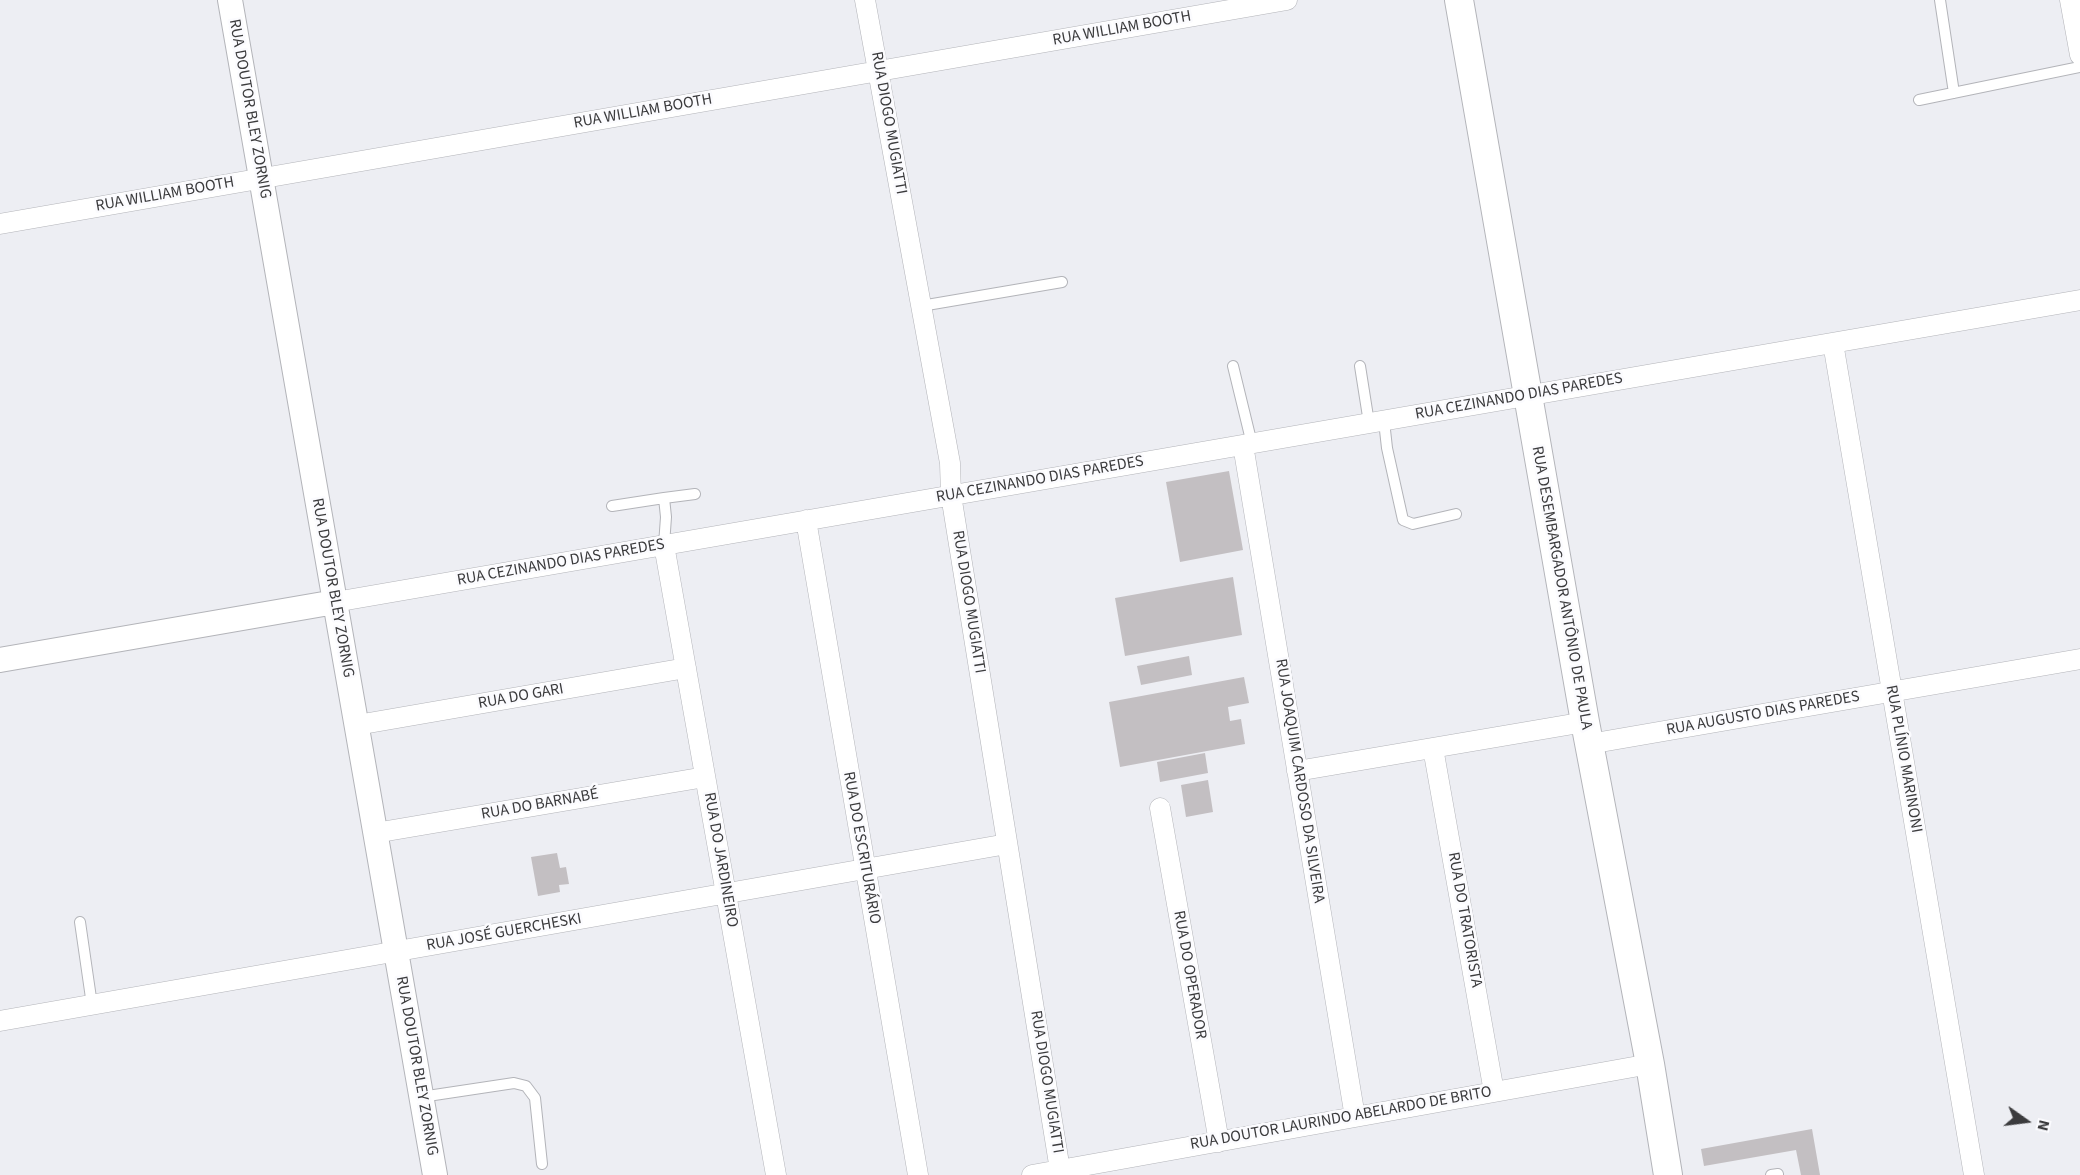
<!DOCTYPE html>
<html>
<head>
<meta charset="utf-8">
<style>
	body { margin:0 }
	#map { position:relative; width:2080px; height:1175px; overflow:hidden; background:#edeef3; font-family:"Source Sans 3",sans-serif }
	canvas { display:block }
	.north { position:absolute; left:1996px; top:1091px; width:60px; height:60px; -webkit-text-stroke:4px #fbfbfe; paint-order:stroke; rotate:104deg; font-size:16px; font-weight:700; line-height:24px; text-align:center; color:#3b3b3d }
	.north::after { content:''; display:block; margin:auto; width:21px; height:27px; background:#3b3b3d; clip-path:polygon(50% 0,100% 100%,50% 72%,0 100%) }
</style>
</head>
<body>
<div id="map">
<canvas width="2080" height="1175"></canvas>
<div class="north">N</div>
</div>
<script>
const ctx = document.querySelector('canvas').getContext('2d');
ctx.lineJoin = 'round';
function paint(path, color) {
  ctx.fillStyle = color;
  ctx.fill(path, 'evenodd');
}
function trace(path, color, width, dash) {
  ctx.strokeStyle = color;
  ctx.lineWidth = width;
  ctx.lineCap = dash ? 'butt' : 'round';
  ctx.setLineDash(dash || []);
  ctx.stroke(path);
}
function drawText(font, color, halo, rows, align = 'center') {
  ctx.font = font + ' "Source Sans 3",sans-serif';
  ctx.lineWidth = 5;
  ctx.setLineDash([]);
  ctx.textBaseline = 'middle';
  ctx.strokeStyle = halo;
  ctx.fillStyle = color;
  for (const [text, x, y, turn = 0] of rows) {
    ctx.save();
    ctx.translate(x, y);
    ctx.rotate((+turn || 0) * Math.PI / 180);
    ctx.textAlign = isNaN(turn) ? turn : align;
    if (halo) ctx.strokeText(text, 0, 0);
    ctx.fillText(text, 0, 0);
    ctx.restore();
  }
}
paint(new Path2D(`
	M1229 471 1243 550 1180 562 1166 482Z
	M1233 577 1242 635 1125 656 1115 598Z
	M1189 656 1192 675 1141 685 1137 666Z
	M1244 677 1249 703 1228 707 1230 721 1241 719 1245 744 1120 767 1109 702Z
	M1205 753 1208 773 1160 782 1157 762Z
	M1208 780 1213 812 1186 817 1181 785Z
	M557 853 560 868 566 867 569 884 559 885 560 892 538 896 531 857Z
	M1812 1129 1820 1175H1801L1796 1150 1704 1166 1701 1149Z`), '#c3bfc2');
const service = new Path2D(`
	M1940 0 1954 93
	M1919 100 2080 67
	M921 306 1062 282
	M1233 366 1252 444
	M1360 366 1369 423
	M1384 421 1387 448 1403 520 1413 524 1456 514
	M612 506 664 498
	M664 545 666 517 664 498 695 494
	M80 922 92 1005
	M421 1097 514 1083 526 1086 535 1098 542 1164
	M1771 1175 1778 1174`);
const minor = new Path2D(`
	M865 0 950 463 951 495 1060 1170
	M2070 0 2080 55
	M0 224 1287 0
	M1833 343 1974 1175
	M1243 445 1355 1117
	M806 520 918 1175
	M664 545 776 1175
	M335 602 2080 300
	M357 725 686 668
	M1589 744 2080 659
	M1433 748 1494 1092
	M1297 771 1585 722
	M1160 808 1219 1142
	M375 833 705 777
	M0 1021 1007 844
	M1032 1175 1650 1064`);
const tertiary = new Path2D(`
	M230 0 435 1175
	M0 660 335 602`);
const secondary = new Path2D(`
	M1459 0 1585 722 1650 1064 1668 1175`);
trace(service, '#b3b4b9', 12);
trace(minor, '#b3b4b9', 21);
trace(tertiary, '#b3b4b9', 26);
trace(secondary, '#b3b4b9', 30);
trace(service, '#fff', 10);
trace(minor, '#fff', 20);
trace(tertiary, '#fff', 24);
trace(secondary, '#fff', 28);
drawText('16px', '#3b3b3d', '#fbfbfe', [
	["RUA WILLIAM BOOTH",1122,29,-10],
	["RUA DOUTOR BLEY ZORNIG",249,109,80],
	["RUA WILLIAM BOOTH",643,112,-10],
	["RUA DIOGO MUGIATTI",888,123,80],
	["RUA WILLIAM BOOTH",165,195,-10],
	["RUA CEZINANDO DIAS PAREDES",1519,397,-10],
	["RUA CEZINANDO DIAS PAREDES",1040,480,-10],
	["RUA CEZINANDO DIAS PAREDES",561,563,-10],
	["RUA DOUTOR BLEY ZORNIG",332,588,80],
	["RUA DESEMBARGADOR ANTÔNIO DE PAULA",1561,588,80],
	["RUA DIOGO MUGIATTI",968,602,81],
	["RUA DO GARI",521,697,-10],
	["RUA AUGUSTO DIAS PAREDES",1763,714,-10],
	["RUA PLÍNIO MARINONI",1903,759,80],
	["RUA JOAQUIM CARDOSO DA SILVEIRA",1299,781,81],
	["RUA DO BARNABÉ",540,805,-10],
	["RUA DO ESCRITURÁRIO",861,848,80],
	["RUA DO JARDINEIRO",720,860,80],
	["RUA DO TRATORISTA",1464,920,80],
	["RUA JOSÉ GUERCHESKI",504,933,-10],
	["RUA DO OPERADOR",1189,975,80],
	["RUA DOUTOR BLEY ZORNIG",416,1066,80],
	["RUA DIOGO MUGIATTI",1046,1082,81],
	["RUA DOUTOR LAURINDO ABELARDO DE BRITO",1341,1119,-10]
]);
</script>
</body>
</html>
